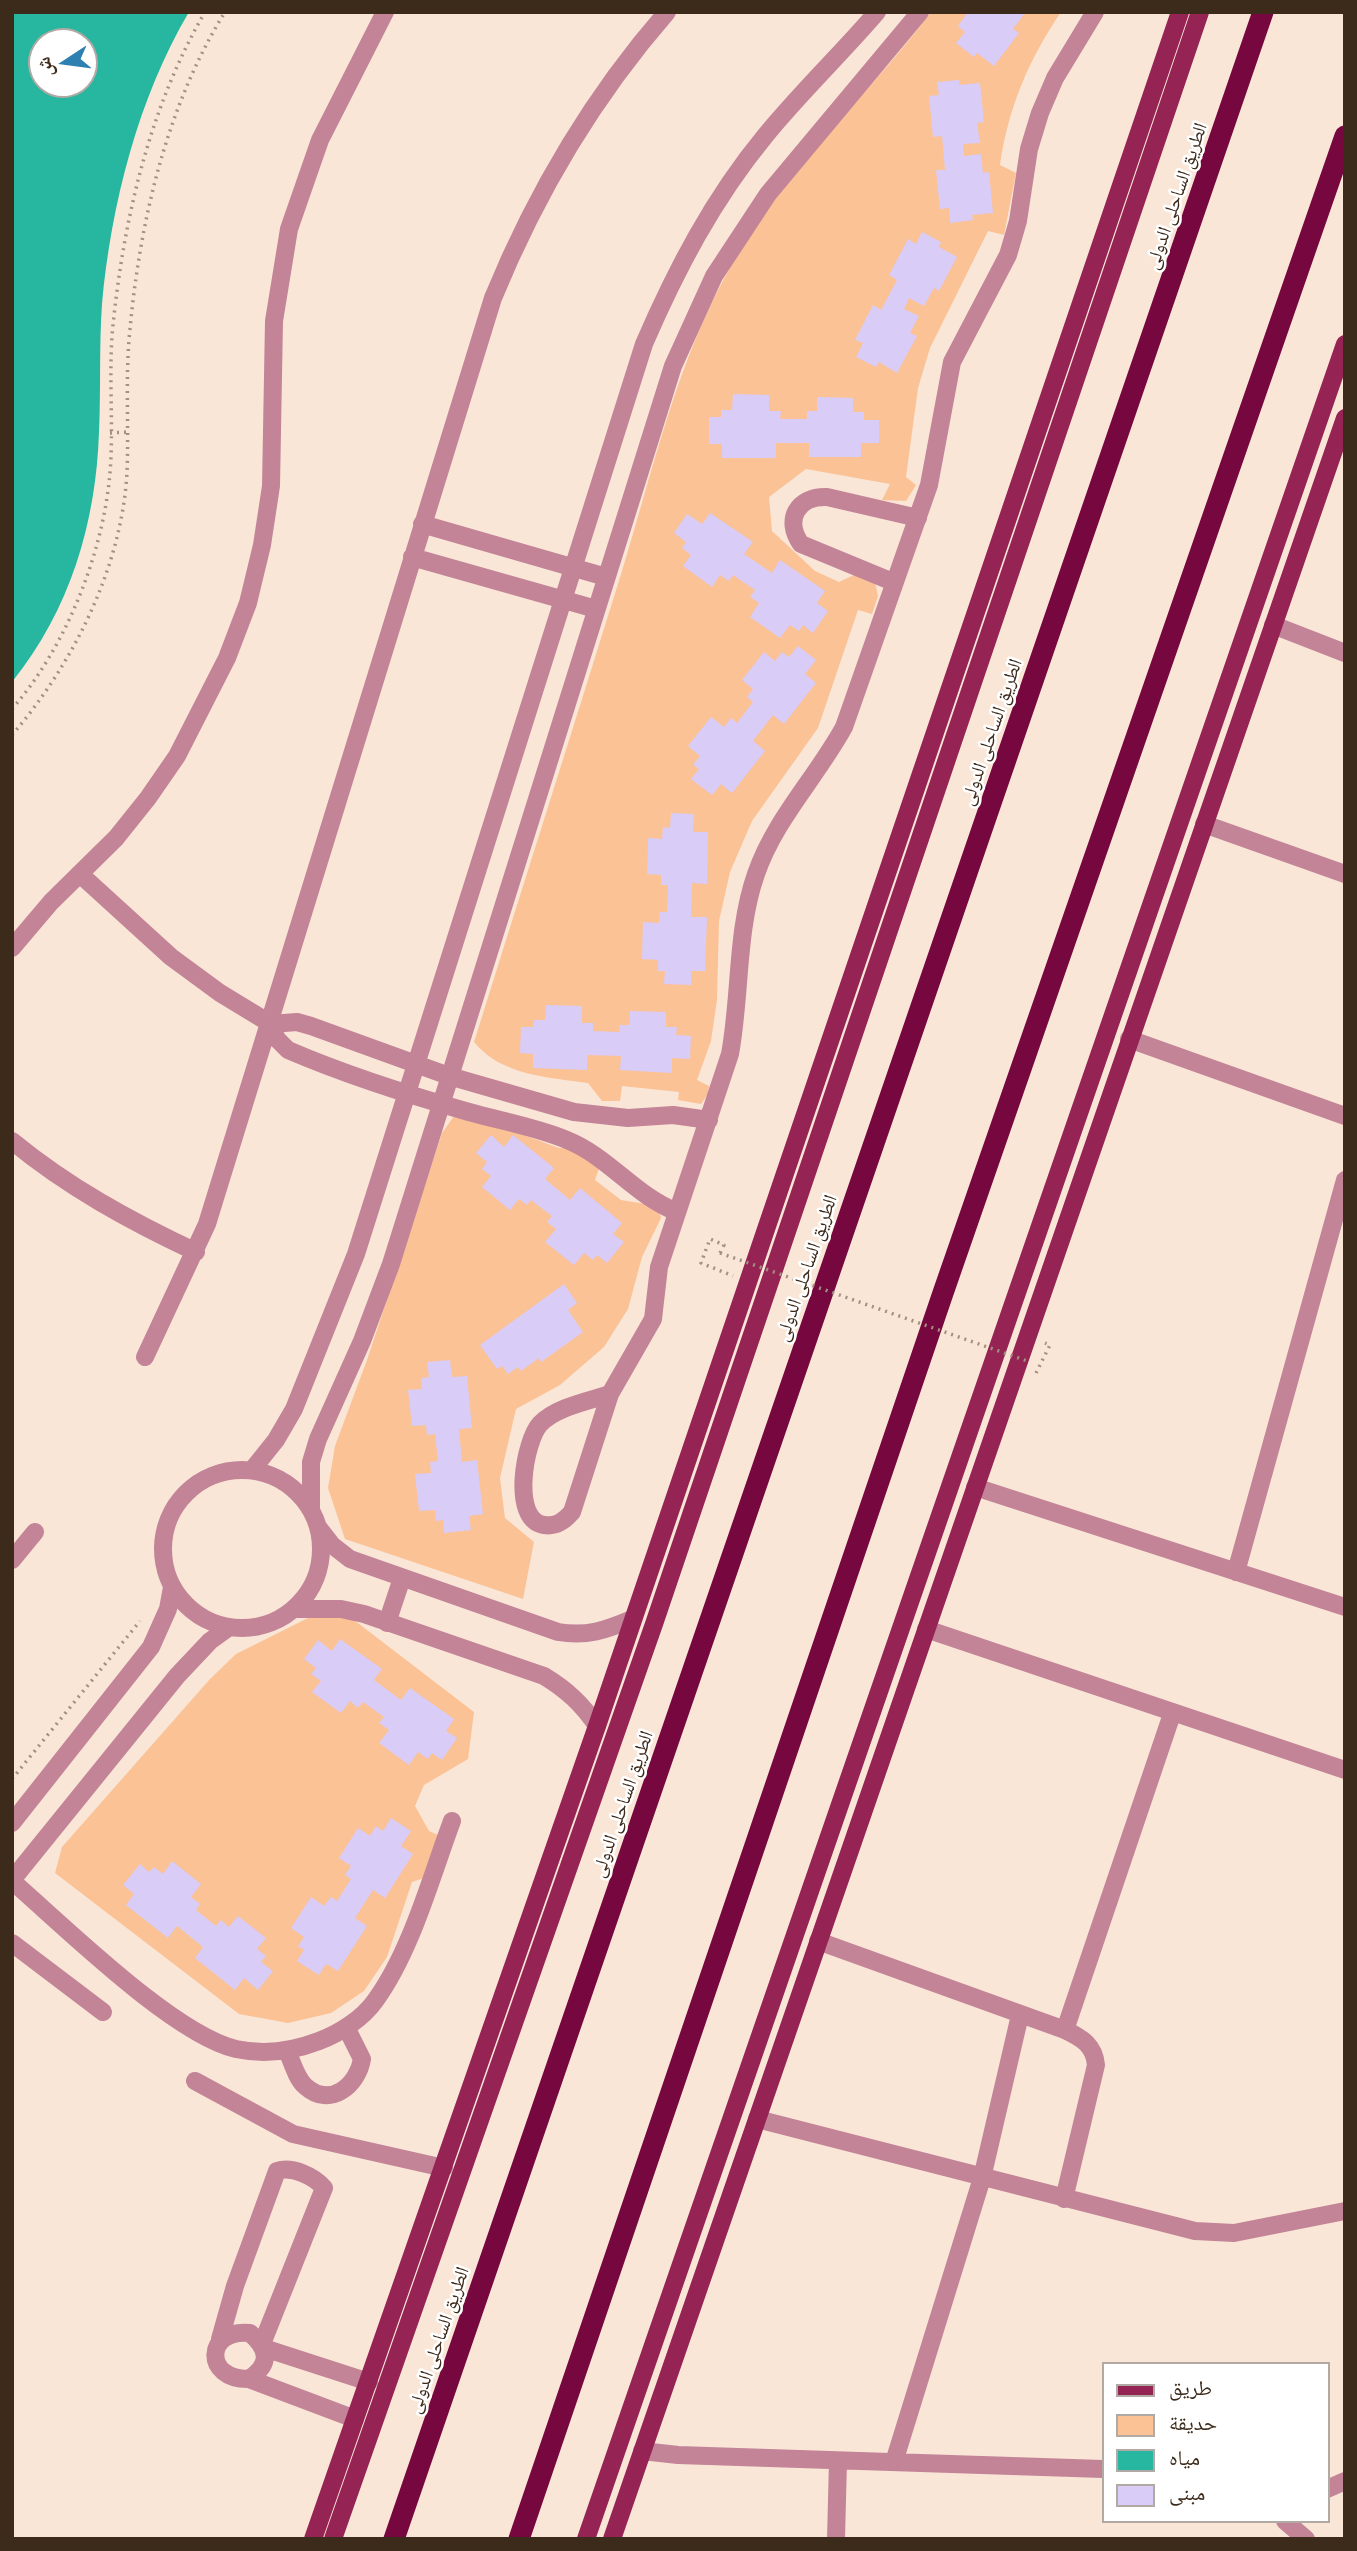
<!DOCTYPE html>
<html>
<head>
<meta charset="utf-8">
<style>
	body { margin:0 }
	#map { position:relative; width:1357px; height:2551px; overflow:hidden; background:#fae6d7; font-family:Barlow,"Noto Naskh Arabic",sans-serif }
	canvas { display:block }
	.frame { position:absolute; inset:0; border:14px solid #3c2a1b; pointer-events:none }
	.legend { position:absolute; left:1102px; top:2362px; width:228px; height:161px; box-sizing:border-box; background:#fff; border:2px solid #b1aaa4; margin:0; padding:9px 12px; list-style:none; font-size:21px; color:#3c2a1b }
	.legend li { display:flex; align-items:center; gap:14px; height:35px }
	.legend b { width:35px; border:2px solid #b1aaa4 }
	.north { position:absolute; left:28px; top:28px; width:70px; height:70px; box-sizing:border-box; background:#fff; border:2px solid #b1aaa4; border-radius:50%; rotate:257deg; font-size:19px; font-weight:700; line-height:28px; text-align:center; color:#3c2a1b }
	.north::after { content:''; display:block; margin:auto; width:24px; height:32px; background:#2e80b1; clip-path:polygon(50% 0,100% 100%,50% 72%,0 100%) }
</style>
</head>
<body>
<div id="map">
<canvas width="1357" height="2551"></canvas>
<div class="frame"></div>
<ul class="legend">
<li><b style="height:9px;background:#952455"></b>طريق</li>
<li><b style="height:19px;background:#fbc296"></b>حديقة</li>
<li><b style="height:19px;background:#27b7a0"></b>مياه</li>
<li><b style="height:19px;background:#d9ccf7"></b>مبنى</li>
</ul>
<div class="north">ش</div>
</div>
<script>
const ctx = document.querySelector('canvas').getContext('2d');
ctx.lineJoin = 'round';
function paint(path, color) {
  ctx.fillStyle = color;
  ctx.fill(path, 'evenodd');
}
function trace(path, color, width, dash) {
  ctx.strokeStyle = color;
  ctx.lineWidth = width;
  ctx.lineCap = dash ? 'butt' : 'round';
  ctx.setLineDash(dash || []);
  ctx.stroke(path);
}
function drawText(font, color, halo, rows, align = 'center') {
  ctx.font = font + ' Barlow,"Noto Naskh Arabic",sans-serif';
  ctx.lineWidth = 5;
  ctx.setLineDash([]);
  ctx.textBaseline = 'middle';
  ctx.strokeStyle = halo;
  ctx.fillStyle = color;
  for (const [text, x, y, turn = 0] of rows) {
    ctx.save();
    ctx.translate(x, y);
    ctx.rotate((+turn || 0) * Math.PI / 180);
    ctx.textAlign = isNaN(turn) ? turn : align;
    if (halo) ctx.strokeText(text, 0, 0);
    ctx.fillText(text, 0, 0);
    ctx.restore();
  }
}
paint(new Path2D(`
	M931 12H1061C1029 59 1008 108 1000 165L1016 173 1004 235 988 231 930 348 918 388 906 477 916 485 906 501 882 500 890 484 806 469 769 497 772 531 815 571 839 582 854 575 875 582 878 596 872 614 858 610 818 728 752 821 730 872 719 921 717 1000 711 1041 697 1080 709 1086 708 1094 701 1104 678 1100 679 1092 622 1086 620 1101H602L588 1083C547 1077 502 1076 474 1042 523 885 573 729 622 571 654 467 677 360 732 264 786 170 866 98 931 12Z
	M454 1116 478 1118 559 1148H586L601 1162 595 1180 621 1200 658 1206 661 1218 642 1257 628 1309 604 1347 560 1385 516 1409 500 1478 505 1518 534 1542 523 1599 345 1539 328 1488 335 1446 367 1360 442 1133Z
	M350 1617 474 1712 468 1759 424 1785 415 1806 429 1831 445 1838 430 1876 412 1882 387 1957 364 1991 331 2013 288 2023 239 2014 55 1873 62 1847 210 1679 236 1654 308 1618Z`), '#fbc296');
paint(new Path2D(`
	M12 12H189C138 98 111 205 102 304 99 347 101 389 99 432 96 523 70 610 12 682ZM42 42H84V84H42Z`), '#27b7a0');
paint(new Path2D(`
	M968 12 1024 14 1013 29 1019 33 994 66 977 53 974 57 956 43 965 32 958 26Z
	M959 80V85L980 83 984 122 977 123 980 143 963 144 964 156 981 154 983 173 989 172 993 213 972 215 973 220 950 223 949 208 940 209 936 170H945L942 136 933 137 929 96 939 95 937 82Z
	M922 232 941 242 939 247 957 257 939 291 934 288 924 306 909 298 907 303 904 309 919 316 910 333 917 336 897 373 879 362 876 367 856 357 863 343 855 340 873 305 881 310 897 280 889 275 908 239 916 244Z
	M733 394 769 395V411H781L780 419H807V411H817V397L853 398V412H864V420H879V443H861V457H809V443H776V458H722V444H709V417H721V410H732Z
	M710 513 753 542 744 554 772 573 780 560 825 591 817 603 828 611 813 633 803 625 799 631 790 625 780 638 750 617 759 603 750 597 755 590 733 575 729 581 720 575 712 587 683 566 691 555 682 548 686 542 674 533 687 514 702 524Z
	M798 646 816 660 805 674 816 683 784 724 773 715 753 741 765 751 732 793 721 784 712 795 691 779 699 769 693 765 700 756 688 746 711 717 724 727 731 718 737 723 753 702 747 697 753 689 742 680 764 652 775 661 782 652 789 657Z
	M671 813 694 814 693 832H708L707 884 692 883 691 917H707L705 971H691V985L664 984 665 971H658V960L642 959 643 922 659 923 660 912H667L668 885H661V875L647 874 648 838 662 839 663 827 670 828Z
	M546 1005 582 1006V1023H593V1031L619 1032 620 1025H630V1011L666 1012V1027H677L676 1035 691 1036 690 1059 672 1058V1073L620 1070 621 1056 587 1055V1070L533 1068V1054L520 1053 521 1027H533L534 1020H545Z
	M491 1135 504 1147 513 1135 554 1168 545 1179 570 1200 580 1188 622 1223 613 1234 624 1242 607 1263 597 1255 593 1260 584 1253 574 1265 545 1242 556 1229 547 1222 552 1216 531 1200 527 1205 519 1199 510 1210 482 1187 491 1176 482 1169 487 1162 476 1153Z
	M564 1284 577 1303 568 1310 583 1332 541 1362 539 1358 521 1371 518 1367 508 1374 502 1366 497 1369 480 1345Z
	M450 1360 452 1377 467 1376 472 1428 459 1429 462 1462 477 1460 483 1514 469 1516 471 1530 444 1533 443 1520 436 1521 435 1510 419 1511 415 1474 431 1473 430 1462 438 1461 435 1434 427 1435 426 1425 412 1426 408 1390 422 1389 421 1378 429 1377 427 1362Z
	M340 1639 382 1669 374 1680 401 1700 410 1688 454 1719 446 1731 457 1738 442 1760 432 1753 428 1759 418 1752 409 1765 379 1743 389 1730 379 1723 384 1717 363 1702 358 1708 350 1701 341 1713 312 1692 321 1681 311 1674 316 1668 304 1659 318 1640 332 1651Z
	M391 1818 411 1831 401 1846 413 1854 385 1898 373 1890 355 1918 367 1926 338 1971 326 1964 319 1975 297 1961 304 1950 298 1946 304 1937 291 1928 311 1897 324 1906 331 1897 337 1901 351 1879 345 1875 351 1866 339 1858 358 1828 370 1836 376 1826 383 1831Z
	M172 1861 201 1884 191 1897 200 1904 196 1910 216 1926 221 1920 229 1927 238 1916 266 1938 257 1949 266 1956 261 1962 273 1971 258 1990 244 1978 235 1990 195 1958 203 1947 177 1926 168 1938 126 1905 134 1894 123 1885 140 1864 149 1872 154 1867 163 1874Z`), '#d9ccf7');
trace(new Path2D(`
	M110 433 127 432
	M12 709C66 647 103 554 110 473 114 423 108 374 113 325 124 218 150 106 205 12
	M12 735C73 664 122 567 127 472 129 424 125 377 130 329 140 221 167 105 225 12
	M720 1253 724 1245 710 1239 701 1263 733 1276
	M1036 1373 1050 1345 1045 1343
	M12 1779 140 1621`), '#a39081', 3.5, [2, 5]);
trace(new Path2D(`
	M422 524 606 577
	M412 557 596 609
	M893 582 801 544C784 520 797 496 827 497L918 518
	M1273 625 1345 653
	M1204 824 1345 874
	M81 875 171 957 220 993 271 1024 277 1039 288 1050C346 1075 409 1095 469 1112 501 1121 536 1127 567 1140 609 1157 634 1195 677 1212
	M12 948 51 902 116 838 148 798 177 756 227 658 248 603 262 545 271 486 274 321 289 229 320 140 385 12
	M271 1024 297 1022 311 1026 449 1076 574 1112 628 1118 673 1115 709 1120
	M1129 1039 1345 1116
	M12 1141C68 1187 130 1221 196 1252
	M145 1357 207 1224 493 298C536 193 592 98 667 12
	M610 1394C589 1401 556 1407 540 1424 525 1440 510 1520 544 1525 556 1527 564 1521 572 1512L610 1394 653 1319 659 1267 730 1054C741 994 736 931 756 874 775 819 816 778 844 727L929 485 952 362 1008 255 1018 221 1029 149 1040 113 1055 78 1095 12
	M163 1549a79 79 0 1 1 158 0a79 79 0 1 1-158 0Z
	M252 1470 276 1440 294 1409 356 1254 644 344C676 270 713 199 765 136 800 93 841 54 877 12
	M975 1487 1345 1607
	M311 1510V1462L318 1439 362 1341 391 1264 673 366 714 276 768 194 920 12
	M318 1527 332 1545 350 1559 558 1632C587 1637 606 1630 632 1619
	M12 1560 35 1532
	M1236 1572 1345 1180
	M294 1609H341L364 1614 544 1676C567 1690 582 1704 597 1726
	M387 1623 402 1578
	M926 1629 1345 1770
	M12 1823 151 1647 168 1609 172 1587
	M12 1880 177 1676 210 1641 228 1628
	M12 1881C64 1926 173 2034 236 2049 264 2055 293 2051 319 2041 340 2033 362 2019 375 2001 411 1952 431 1877 452 1821
	M818 1941 1065 2030C1082 2038 1094 2045 1096 2065L1064 2199
	M12 1943 103 2012
	M1065 2030 1172 1714
	M287 2051C292 2061 296 2078 305 2086 330 2109 358 2085 362 2059L346 2027
	M195 2081 293 2134 444 2168
	M757 2119 1195 2231 1234 2233 1345 2211
	M220 2339 235 2286 277 2171C292 2166 314 2176 324 2188L262 2344
	M264 2348 369 2382
	M249 2379C271 2364 269 2350 250 2333 205 2328 203 2380 249 2379L355 2419
	M642 2451 678 2455 1103 2469
	M894 2462 982 2178 1020 2015
	M1327 2489 1345 2481
	M1285 2521 1306 2539
	M836 2539 838 2461`), '#c38498', 18);
trace(new Path2D(`
	M313 2539 597 1726 1180 12
	M333 2539 654 1624 1200 12
	M586 2539 1345 344
	M612 2539 1345 418`), '#952455', 18);
trace(new Path2D(`
	M394 2539 1263 12
	M519 2539 943 1293 1345 136`), '#76083f', 21);
trace(new Path2D(`
	M720 1253 1030 1362`), '#a39081', 3.5, [2, 5]);
drawText('19px', '#3c2a1b', '#fff', [
	["الطريق الساحلى الدولى",1176,196,-71],
	["الطريق الساحلى الدولى",991,732,-71],
	["الطريق الساحلى الدولى",806,1268,-71],
	["الطريق الساحلى الدولى",622,1804,-71],
	["الطريق الساحلى الدولى",438,2340,-71]
]);
</script>
</body>
</html>
